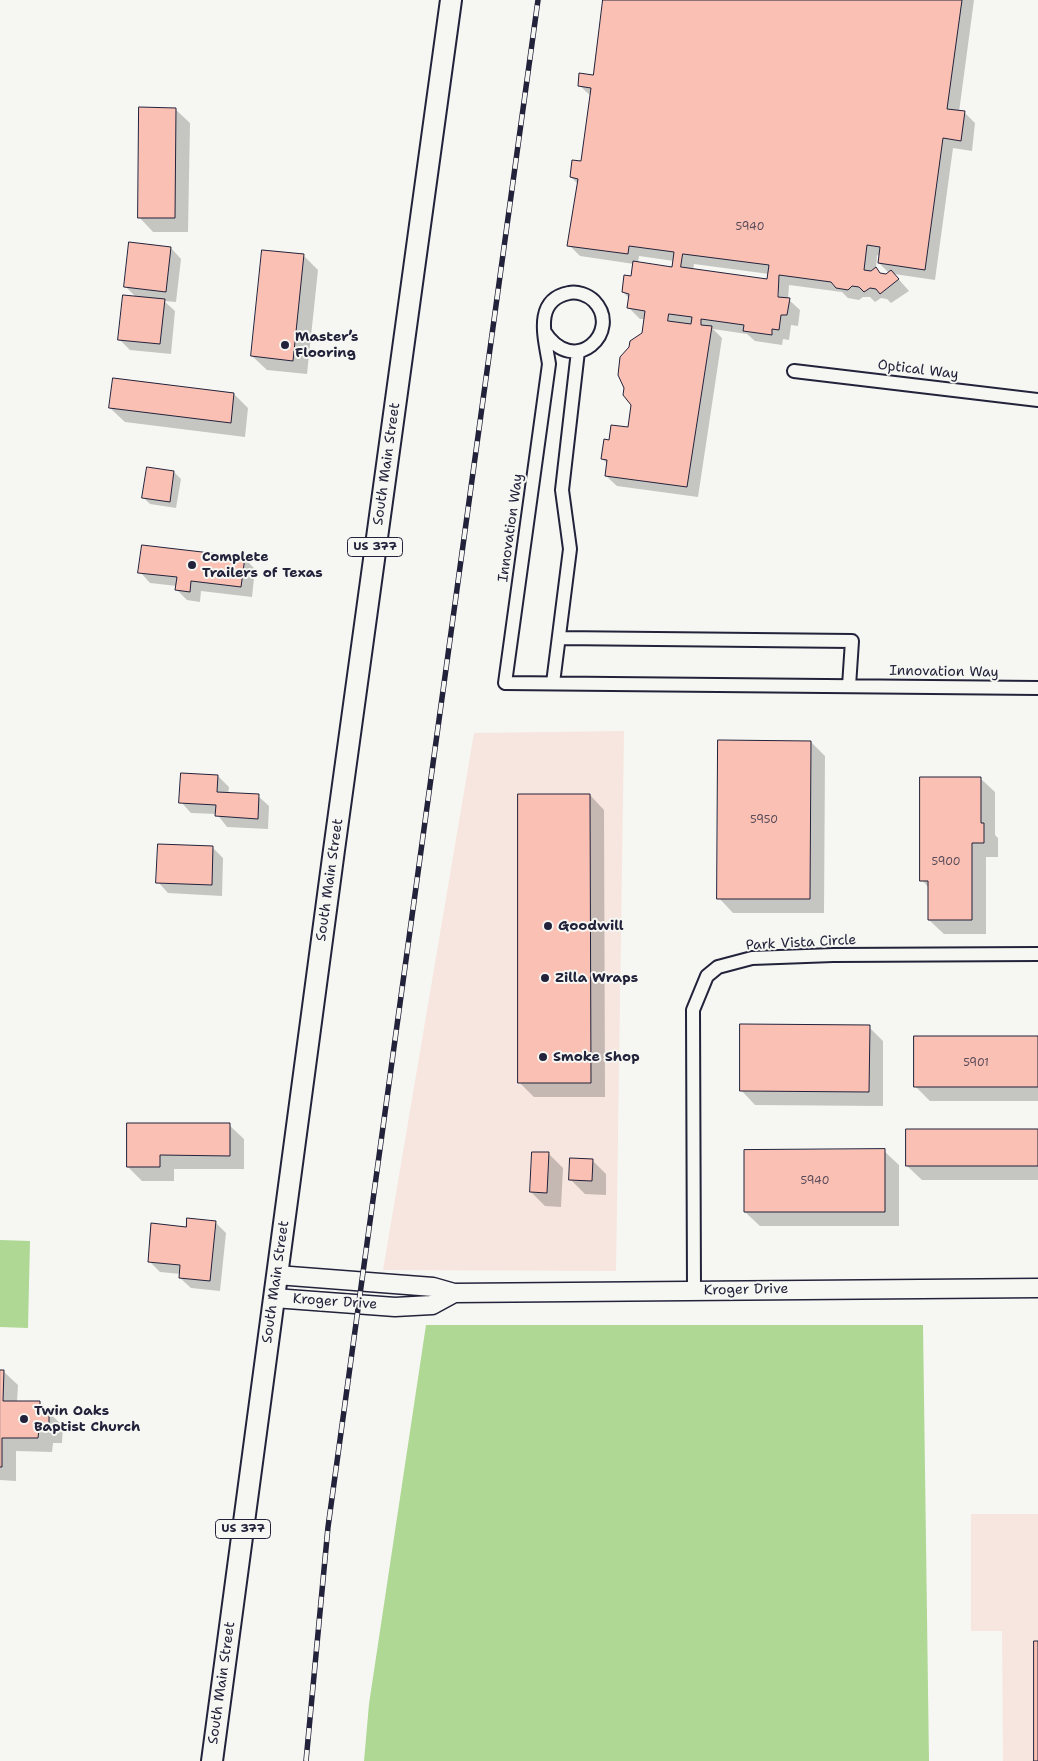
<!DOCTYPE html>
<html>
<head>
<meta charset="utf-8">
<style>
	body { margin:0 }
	canvas { display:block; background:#f6f6f2 }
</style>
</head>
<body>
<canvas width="1038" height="1761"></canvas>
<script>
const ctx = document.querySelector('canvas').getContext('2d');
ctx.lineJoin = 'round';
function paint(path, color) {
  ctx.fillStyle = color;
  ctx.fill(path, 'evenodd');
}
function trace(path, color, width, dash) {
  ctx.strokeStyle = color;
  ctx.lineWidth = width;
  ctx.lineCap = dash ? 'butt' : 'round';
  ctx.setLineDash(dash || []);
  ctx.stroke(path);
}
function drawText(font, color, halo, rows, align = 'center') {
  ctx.font = font + ' "Shantell Sans",sans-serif';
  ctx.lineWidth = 4;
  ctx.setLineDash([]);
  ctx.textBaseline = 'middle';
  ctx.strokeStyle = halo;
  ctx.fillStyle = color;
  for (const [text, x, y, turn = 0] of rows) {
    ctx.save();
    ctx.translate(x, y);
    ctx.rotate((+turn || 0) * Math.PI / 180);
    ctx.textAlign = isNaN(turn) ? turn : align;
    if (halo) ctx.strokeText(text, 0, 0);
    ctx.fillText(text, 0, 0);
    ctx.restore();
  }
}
paint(new Path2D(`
	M624 731 616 1271 383 1270 474 733Z
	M971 1514H1038V1761H1003L1002 1631H971Z`), '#f7e6df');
paint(new Path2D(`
	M0 1240 30 1241 28 1328 0 1327Z
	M426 1325H923L929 1761H364L369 1704Z`), '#afd895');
paint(new Path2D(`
	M605 0H974L959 112 965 113 975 123 972 151 953 148 935 280 894 274 909 291 891 303 887 299 881 298 875 302 870 297H863L859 300 848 298 842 292 789 285 788 299 800 310 798 326 791 325 789 340 783 339 782 345 755 341 747 334 713 329 722 338 698 497 617 486 606 476 608 464 602 459 610 441 629 429 645 319H640L629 308 630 299 623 292 632 277 634 264 580 256 569 245 578 184 571 177 582 162 591 96 579 85 594 77ZM877 255 880 256 879 263 889 273 887 275 881 274 876 269ZM639 256 674 261 673 268 638 263ZM694 264 769 274 768 281 693 270ZM777 289H779V303Z
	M175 109 190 123 188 232H153L139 217Z
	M171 248 181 259 176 302 164 301 175 311 171 354 130 350 119 339 137 298 126 287Z
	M304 256 318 270 307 374 267 370 252 356Z
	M114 379 234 394 248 408 245 437 125 422 110 408Z
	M174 472 181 479 176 508 150 504 143 497Z
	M244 558 255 569 252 597 201 591 200 602 187 600 177 590V586L150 583 140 572Z
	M811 742 825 756 824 913H733L719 898Z
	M218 776 229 787 228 794 258 796 269 806 268 829 227 827 217 814 191 813 181 802Z
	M980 778 995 792V835L998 838V857H986V934H944L929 920V888L922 880Z
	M590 795 604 810 605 1097H534L520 1083Z
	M213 848 223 858 222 896 168 893 158 882Z
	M869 1027 883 1041V1106L755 1105 741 1090Z
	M1038 1037V1101H930L915 1086Z
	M229 1125 244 1139V1169H174V1181H142L128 1167Z
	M1038 1130V1180H922L907 1166Z
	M884 1151 899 1165V1226H760L745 1212Z
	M549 1154 563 1168 561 1207 545 1206 531 1192Z
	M592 1160 606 1174V1195L585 1194 570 1179Z
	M215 1222 226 1233 220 1291 191 1288 180 1278 181 1274 160 1272 149 1261 187 1228Z
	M0 1371H3L18 1385 17 1402 39 1403 63 1426 62 1443H53L52 1452 16 1451V1481L0 1480Z`), '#0003');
const building = new Path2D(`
	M603 0H962L947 109 965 111 961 141 943 138 925 270 878 263 880 247 867 245 864 270 871 271 876 267 880 273 886 274 891 270 899 279 880 294 876 289 870 288 864 292 859 287 852 286 848 290 836 288 831 282 779 275 778 297 790 298 787 315H781L779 330 772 329V335L743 331 744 325 701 319V325L712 326 687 487 605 476 607 460 601 459 604 439 609 440 611 425 628 427 631 405 623 395 624 388 618 375 620 357 629 347 630 341 642 333 645 311 627 308 629 294 622 292 624 275 631 276 633 261 672 267 674 252 629 246 628 254 567 246 578 179 570 177 572 160 581 161 591 88 578 86 579 73 593 75ZM683 254 769 265 767 279 681 267ZM669 314 692 317 691 324 668 321Z
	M139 107 176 108 175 218H138Z
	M129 242 171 247 166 292 124 287Z
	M262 250 304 254 293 361 251 356Z
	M123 295 165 299 160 344 118 340Z
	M113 378 234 393 231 423 109 408Z
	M147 467 174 471 170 502 142 498Z
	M142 545 245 557 241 587 191 581 190 592 175 590 177 577 138 573Z
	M718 740 811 741 810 899H717Z
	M181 773 218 775 217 792 259 794 258 819 215 816 216 805 179 803Z
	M920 777H981V823H984V843H972V920H928V881H920Z
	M518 794H590L591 1083H518Z
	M158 844 213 846 212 885 156 883Z
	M740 1024 870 1025 869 1092 740 1091Z
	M914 1036H1038V1087H914Z
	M127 1123H230V1156L160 1155V1167H127Z
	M906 1129H1038V1166H906Z
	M885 1149V1212H744V1150Z
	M532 1152H549L547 1193 530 1192Z
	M570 1158 593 1159 592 1181 569 1180Z
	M187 1218 216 1221 210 1281 179 1278 180 1265 148 1262 151 1223 186 1227Z
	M0 1370H4L3 1401H40V1410H49V1429H39L38 1438H2V1467H0Z
	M1034 1641H1038V1761H1034Z`);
paint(building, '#fac0b3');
trace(building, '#22223b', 1);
const minor = new Path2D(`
	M544 331C574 379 623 331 594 301 588 295 577 291 569 293 533 300 545 338 549 364L505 683 1038 688
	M794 371 1038 400
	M559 638 852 641 849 686
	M553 683 570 549 562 490 578 351
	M694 1291 693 1010 707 976 718 967 752 958 833 955 1038 954`);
const secondary = new Path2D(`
	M277 1275 433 1287 454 1293 1038 1288
	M274 1298 395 1307 432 1305 454 1293`);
const primary = new Path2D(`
	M212 1761 334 850 451 0`);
trace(minor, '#22223b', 16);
trace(secondary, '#22223b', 21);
trace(primary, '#22223b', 24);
trace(minor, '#f6f6f2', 12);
trace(secondary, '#f6f6f2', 18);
trace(primary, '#f6f6f2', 20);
const rail = new Path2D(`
	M306 1761 328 1527 538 0`);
trace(rail, '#22223b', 5.5);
trace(rail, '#f6f6f2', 4, [11]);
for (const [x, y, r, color] of [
	[285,345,5,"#22223b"],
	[192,565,5,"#22223b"],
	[548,926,5,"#22223b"],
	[545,978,5,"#22223b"],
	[543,1057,5,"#22223b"],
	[24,1419,5,"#22223b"]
]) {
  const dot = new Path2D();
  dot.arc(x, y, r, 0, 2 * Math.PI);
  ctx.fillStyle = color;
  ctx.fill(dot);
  trace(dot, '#f6f6f2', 2);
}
drawText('11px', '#584a59', null, [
	["5940",750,227],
	["5950",764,820],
	["5900",946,862],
	["5901",976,1063],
	["5940",815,1181]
]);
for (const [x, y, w] of [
	[375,547,55],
	[243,1529,55]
]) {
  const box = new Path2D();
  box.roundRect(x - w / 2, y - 9.5, w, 19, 4);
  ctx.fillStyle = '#f6f6f2';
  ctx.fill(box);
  trace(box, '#22223b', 1);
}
drawText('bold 12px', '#22223b', null, [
	["US 377",375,547],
	["US 377",243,1529]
]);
drawText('bold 14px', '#22223b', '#f6f6f2', [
	["Master’s",295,337],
	["Flooring",295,353],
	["Complete",202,557],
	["Trailers of Texas",202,573],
	["Goodwill",558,926],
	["Zilla Wraps",555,978],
	["Smoke Shop",553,1057],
	["Twin Oaks",34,1411],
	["Baptist Church",34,1427]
], 'left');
drawText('14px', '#22223b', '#f6f6f2', [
	["Optical Way",918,370,7],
	["South Main Street",387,464,-82],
	["Innovation Way",511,528,-82],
	["Innovation Way",944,672,1],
	["South Main Street",330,880,-82],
	["Park Vista Circle",801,943,-3],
	["South Main Street",276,1282,-82],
	["Kroger Drive",746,1290,-1],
	["Kroger Drive",335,1302,4],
	["South Main Street",222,1683,-82]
]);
</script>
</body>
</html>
